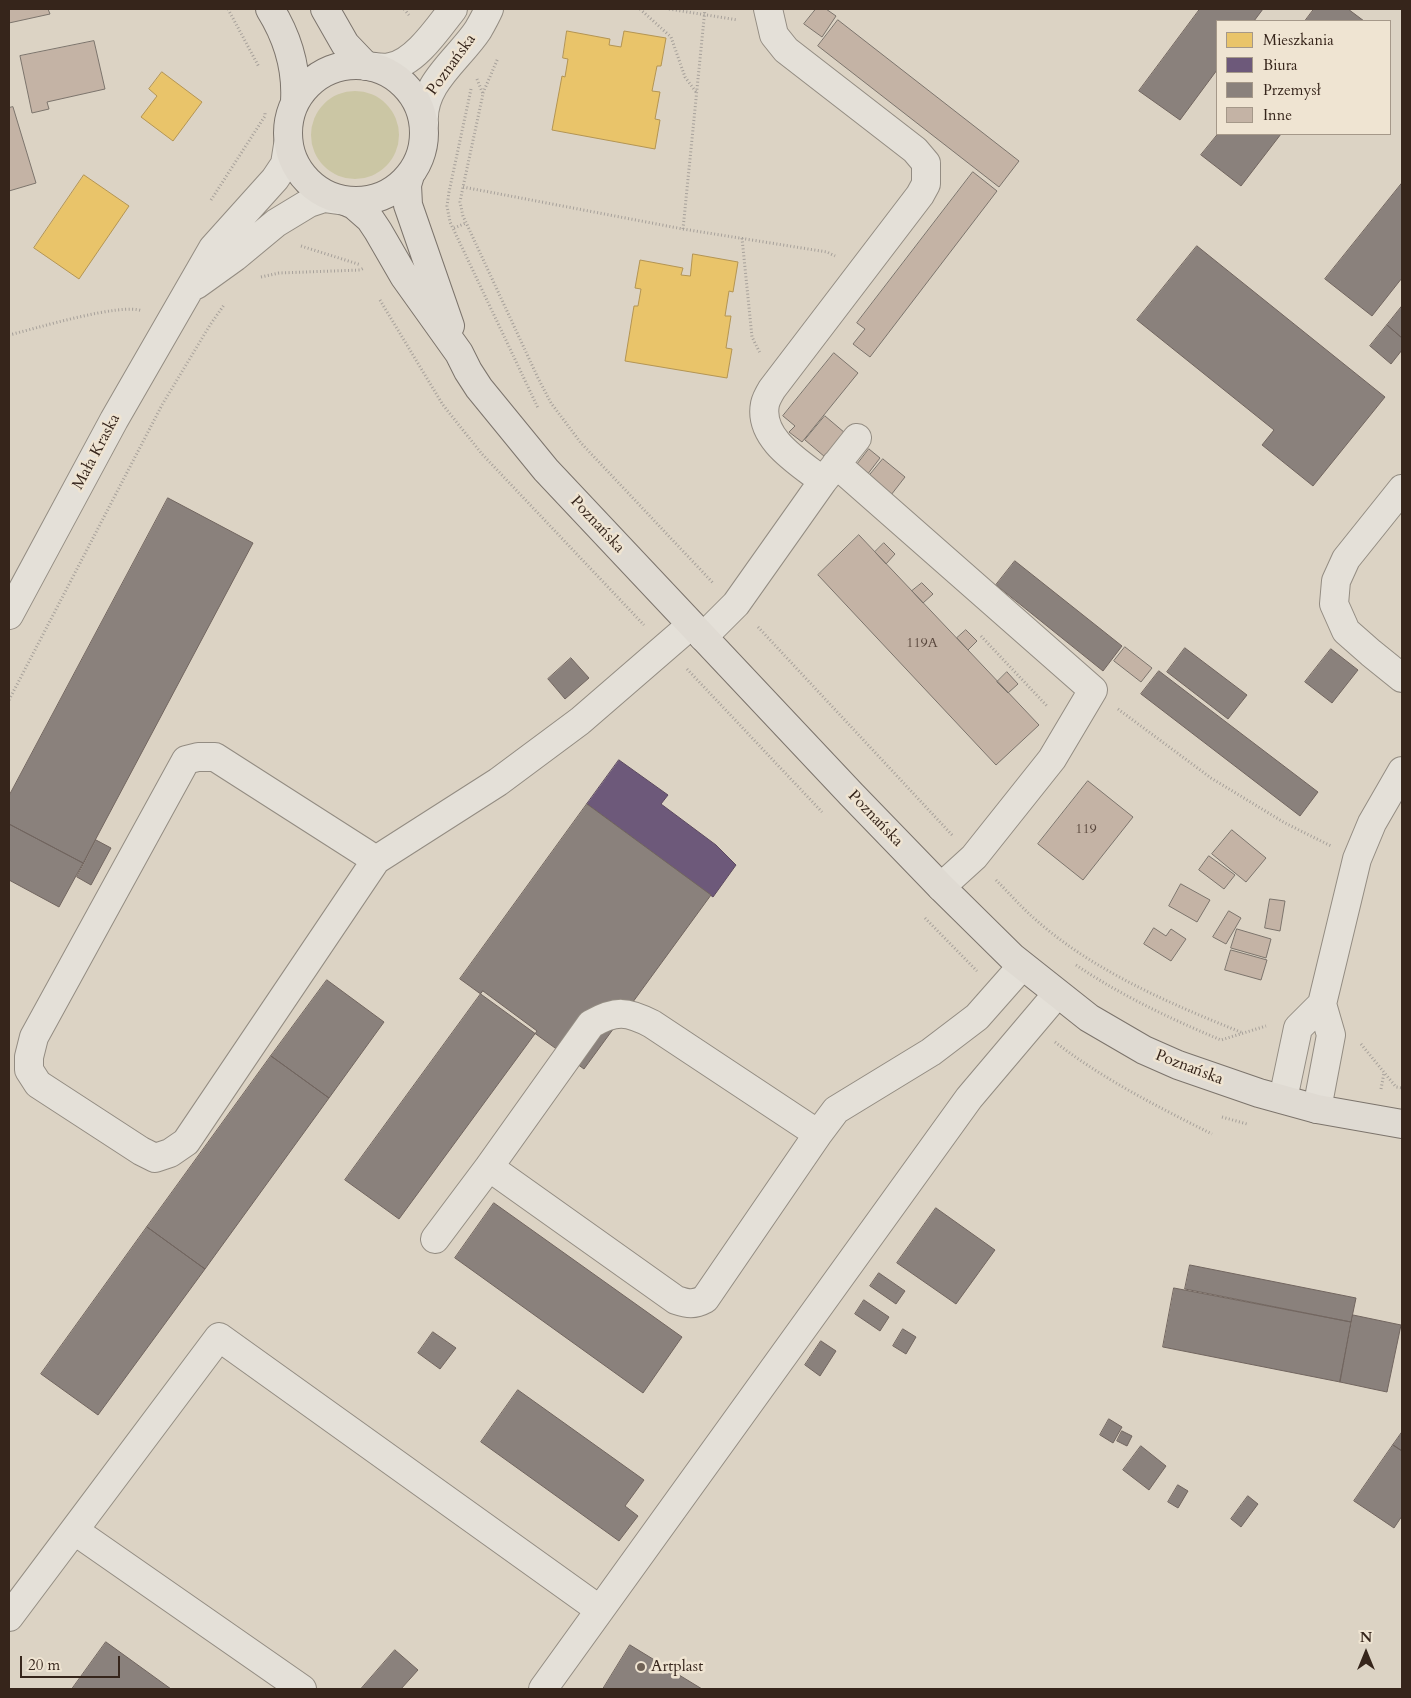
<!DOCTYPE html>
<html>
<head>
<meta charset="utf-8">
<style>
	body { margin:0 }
	#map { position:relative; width:1411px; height:1698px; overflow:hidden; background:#dcd3c4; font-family:Cardo,serif }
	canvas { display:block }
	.frame { position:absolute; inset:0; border:10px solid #36251b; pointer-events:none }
	.legend { position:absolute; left:1216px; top:20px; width:175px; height:115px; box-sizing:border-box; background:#efe4d2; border:1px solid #a59889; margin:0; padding:6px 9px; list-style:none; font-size:15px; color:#36251b }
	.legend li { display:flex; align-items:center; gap:10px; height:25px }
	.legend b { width:25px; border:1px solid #a59889 }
	.north { position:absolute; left:1341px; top:1628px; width:50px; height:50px; -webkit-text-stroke:4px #efe4d2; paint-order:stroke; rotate:0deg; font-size:14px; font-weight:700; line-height:20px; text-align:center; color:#36251b }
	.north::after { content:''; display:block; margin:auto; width:18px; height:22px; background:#36251b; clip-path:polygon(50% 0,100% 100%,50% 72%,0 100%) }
	.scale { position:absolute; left:20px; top:1656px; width:100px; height:22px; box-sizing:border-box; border:2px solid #36251b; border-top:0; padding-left:6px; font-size:15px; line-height:18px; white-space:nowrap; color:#36251b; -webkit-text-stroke:4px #efe4d2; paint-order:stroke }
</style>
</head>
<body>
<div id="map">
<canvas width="1411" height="1698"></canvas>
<div class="frame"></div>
<ul class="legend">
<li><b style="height:14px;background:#e9c46a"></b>Mieszkania</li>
<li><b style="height:14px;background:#6d597a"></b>Biura</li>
<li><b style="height:14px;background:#8a817c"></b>Przemysł</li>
<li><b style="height:14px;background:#c4b3a5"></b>Inne</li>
</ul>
<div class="north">N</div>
<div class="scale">20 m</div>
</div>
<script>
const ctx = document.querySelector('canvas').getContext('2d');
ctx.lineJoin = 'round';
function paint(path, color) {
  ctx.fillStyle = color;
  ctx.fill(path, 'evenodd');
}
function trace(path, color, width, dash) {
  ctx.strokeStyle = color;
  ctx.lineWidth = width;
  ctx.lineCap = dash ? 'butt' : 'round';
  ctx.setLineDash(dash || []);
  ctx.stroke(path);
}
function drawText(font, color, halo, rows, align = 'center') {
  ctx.font = font + ' Cardo,serif';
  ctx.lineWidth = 5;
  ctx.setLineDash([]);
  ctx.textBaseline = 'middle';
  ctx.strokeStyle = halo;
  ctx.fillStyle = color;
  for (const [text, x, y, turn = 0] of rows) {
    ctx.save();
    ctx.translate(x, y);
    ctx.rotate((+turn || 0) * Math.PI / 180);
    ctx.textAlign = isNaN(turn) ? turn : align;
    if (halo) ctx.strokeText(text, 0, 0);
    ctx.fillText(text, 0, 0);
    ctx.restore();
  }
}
paint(new Path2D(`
	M311 135a44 44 0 1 1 88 0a44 44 0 1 1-88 0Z`), '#cbc6a4');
const homes = new Path2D(`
	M567 31 610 39 609 45 621 47 624 31 666 38 661 66H657L652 91 660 92 655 119 660 120 655 149 552 130 562 76 565 77 568 59 563 58Z
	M162 72 202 102 173 141 141 117 157 96 149 89Z
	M84 175 129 206 79 279 34 248Z
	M693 254 738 262 733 292 729 291 725 316H731L726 348 732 349 727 378 625 361 634 306H638L641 289 635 288 640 260 683 268 681 275 690 276Z`);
paint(homes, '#e9c46a');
trace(homes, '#b39452', 1);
const offices = new Path2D(`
	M619 760 668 795 661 804 716 845 736 865 713 897 587 804Z`);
paint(offices, '#6d597a');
trace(offices, '#5c495e', 1);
const industry = new Path2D(`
	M1200 9H1263L1254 21H1217V70L1180 120 1139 91Z
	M1314 9H1348L1364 21H1305Z
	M1218 134H1281L1241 186 1201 155Z
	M1402 183V278L1372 316 1325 279Z
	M1197 246 1385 397 1313 486 1262 445 1274 430 1137 320Z
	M1402 306V338L1387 325Z
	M1387 325 1402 338V350L1391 364 1370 346Z
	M168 498 253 543 83 863 9 824V796Z
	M1015 561 1122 646 1103 671 996 585Z
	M1185 648 1247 695 1228 719 1167 672Z
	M1331 649 1358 670 1332 703 1305 682Z
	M571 658 589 678 565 699 548 679Z
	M1159 671 1318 792 1300 816 1141 694Z
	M587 804 711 895 584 1069 460 979Z
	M9 824 83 863 59 907 9 880Z
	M96 840 111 848 91 885 77 877Z
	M327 980 384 1022 329 1098 271 1056Z
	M483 991 537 1031 399 1219 345 1180Z
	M271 1056 329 1098 205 1269 147 1227Z
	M494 1203 682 1337 643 1393 455 1258Z
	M936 1208 995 1250 956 1304 897 1263Z
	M147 1227 205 1269 98 1415 41 1374Z
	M1190 1265 1356 1298 1351 1322 1185 1289Z
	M879 1273 905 1291 896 1304 870 1286Z
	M1174 1288 1351 1322 1340 1382 1163 1347Z
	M864 1300 889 1317 880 1331 855 1314Z
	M1353 1315 1401 1325 1387 1392 1340 1382Z
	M903 1329 916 1337 906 1354 893 1346Z
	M433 1332 456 1348 440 1369 418 1353Z
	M821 1341 836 1351 820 1376 805 1365Z
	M518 1390 644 1480 625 1506 638 1516 619 1541 481 1442Z
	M1109 1419 1122 1427 1113 1443 1100 1435Z
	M1122 1431 1132 1436 1127 1446 1117 1441Z
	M1402 1432V1451L1393 1445Z
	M1393 1445 1402 1451V1516L1394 1528 1354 1501Z
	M1141 1446 1166 1466 1149 1490 1123 1470Z
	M1178 1485 1188 1491 1178 1508 1168 1502Z
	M1248 1496 1258 1504 1241 1527 1231 1519Z
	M106 1642 171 1689H72Z
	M630 1645 702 1689H603Z
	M395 1650 418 1670 401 1689H361Z`);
paint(industry, '#8a817c');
trace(industry, '#71655f', 1);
const building = new Path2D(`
	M9 9H48L50 14 9 23Z
	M816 9H826L836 16 822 37 804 24Z
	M838 20 1019 161 999 187 818 46Z
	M94 41 105 89 47 102 49 109 32 113 20 56Z
	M13 107 36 183 9 191V108Z
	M973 172 997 191 870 357 853 344 865 329 857 323Z
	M834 353 858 373 802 442 789 432 795 426 783 416Z
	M825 416 845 433 825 457 805 440Z
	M869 449 880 458 867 475 856 466Z
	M883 459 905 477 891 495 869 476Z
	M859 535 1039 725 996 765 818 575Z
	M884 543 895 554 886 564 875 552Z
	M922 583 933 594 923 603 912 591Z
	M966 630 977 641 968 650 957 638Z
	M1125 647 1152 668 1141 682 1114 661Z
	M1007 672 1018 684 1008 693 997 682Z
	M1088 781 1133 817 1083 880 1038 844Z
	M1232 830 1266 858 1246 882 1212 854Z
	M1209 856 1235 875 1224 889 1199 870Z
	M1181 884 1210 900 1197 922 1169 906Z
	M1270 899 1285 901 1280 931 1265 928Z
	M1229 911 1241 918 1226 944 1213 937Z
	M1154 928 1166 936 1171 929 1186 939 1171 961 1144 944Z
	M1237 929 1271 939 1266 958 1231 948Z
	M1231 950 1267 960 1261 980 1225 970Z`);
paint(building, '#c4b3a5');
trace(building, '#7c746c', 1);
const minor = new Path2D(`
	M768 9 774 35 786 50 915 150 926 163V184L920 195 772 389C769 394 766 399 765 404 758 439 800 463 823 481
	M366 66C373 66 382 69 390 67 415 63 438 28 453 9
	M424 123C421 84 459 59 478 30 482 23 486 16 489 9
	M196 285 235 257 276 223 309 203 324 198 345 201
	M836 464 1093 690 1052 759 974 857 941 887
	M1402 489 1346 559 1336 581 1334 604 1346 631 1371 653 1402 678
	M9 615 114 420 213 248 275 179 285 164 288 145
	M703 637 736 604 823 481 857 438
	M376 860 215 757H198L186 760 34 1037 29 1057V1070L38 1084 141 1151 155 1158 170 1153 186 1142 376 860 498 782 580 721 691 625
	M1283 1099 1298 1028 1322 1004
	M1317 1109 1331 1035 1322 1004 1357 859 1372 823 1402 771
	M489 1167 676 1300C688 1304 694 1305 705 1299L818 1134 836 1110 931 1052 977 1017 1022 966
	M435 1239 489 1167 591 1024C616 1010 627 1011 652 1024L818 1134
	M75 1531 302 1689
	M9 1617 219 1337 600 1610
	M543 1689 969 1098 1057 994`);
const major = new Path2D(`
	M270 9C288 38 297 67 295 101
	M325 9 345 44 366 66
	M288 133a68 68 0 1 1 136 0a68 68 0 1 1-136 0Z
	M410 175 407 185 408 205 450 326
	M345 201 354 205 370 219 378 231 404 276 459 353 468 371 479 388 546 470 852 795 941 887 1012 957 1089 1018 1144 1050 1178 1065 1259 1093 1317 1109 1402 1124`);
trace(minor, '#938c82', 30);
trace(major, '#7c746c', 30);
trace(new Path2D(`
	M228 9 259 67
	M404 9 409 15
	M640 9 671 37 685 77 696 92
	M669 9 738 20
	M477 79 483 94 463 187 460 202 463 216 538 378 551 403 581 443 714 584
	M471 89 449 192 447 206 450 222 538 408
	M483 93 498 58
	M463 187 683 229 705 9
	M211 200 265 116V112
	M454 228 466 223
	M683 229 827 252 835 256
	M742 238 752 337 760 353
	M301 246 361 265
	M261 277 279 273 360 270 364 268
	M380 300 443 405 482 454 644 625
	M9 335C34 329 122 302 142 311
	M758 627 953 836
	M981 636 1047 706
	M687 669 822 812
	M9 700 162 405 210 325 224 305
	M1118 709 1211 778 1285 823 1331 846
	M996 880C1009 893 1022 908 1036 920 1095 972 1171 1004 1243 1033
	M925 918 977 971
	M1076 965C1122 996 1171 1019 1221 1040L1266 1026
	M1055 1042C1103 1079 1158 1107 1212 1134
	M1361 1044 1396 1087 1402 1088
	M1381 1089 1384 1073
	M1222 1117 1247 1124`), '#a6a09a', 3, [1, 2.5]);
trace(minor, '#e4e0d8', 28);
trace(major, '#dfdad2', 28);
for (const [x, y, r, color] of [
	[641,1667,5,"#706256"]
]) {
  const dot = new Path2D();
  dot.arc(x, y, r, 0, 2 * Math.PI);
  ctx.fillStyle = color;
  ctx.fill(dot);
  trace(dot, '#efe4d2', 2);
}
drawText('14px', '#5a483e', null, [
	["119A",922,644],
	["119",1086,830]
]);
drawText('16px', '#36251b', '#efe4d2', [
	["Poznańska",452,65,-54],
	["Mała Kraska",97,452,-62],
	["Poznańska",597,525,47],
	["Poznańska",875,819,46],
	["Poznańska",1189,1068,21]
]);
drawText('16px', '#36251b', '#efe4d2', [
	["Artplast",651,1667]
], 'left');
</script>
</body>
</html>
